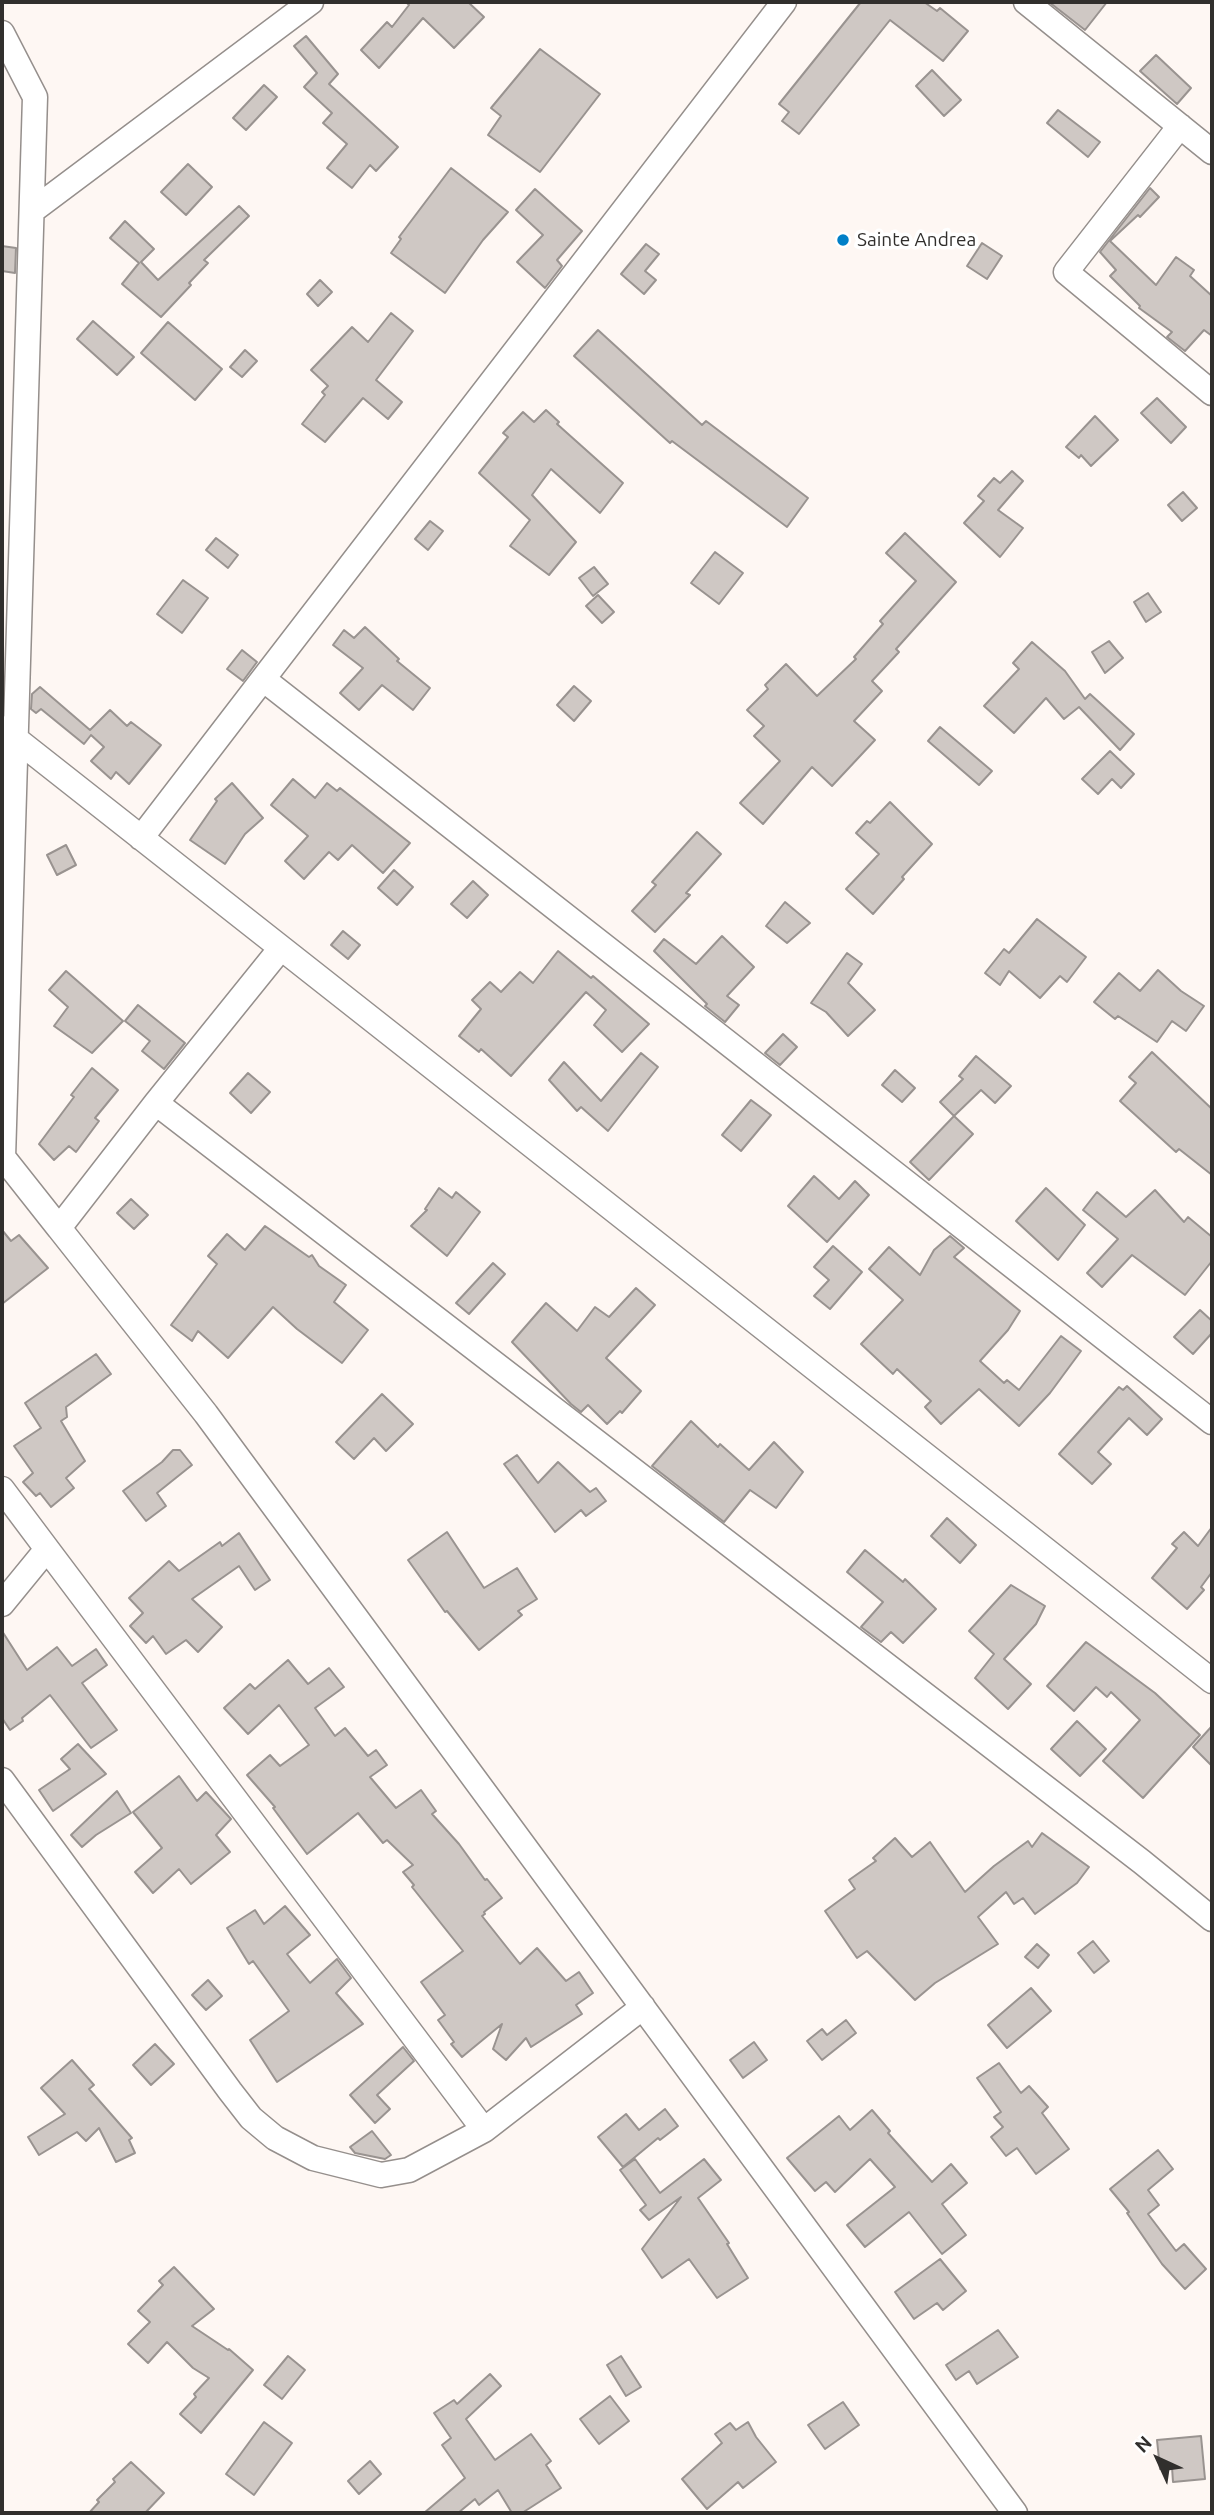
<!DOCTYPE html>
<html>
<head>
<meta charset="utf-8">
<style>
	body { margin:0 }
	#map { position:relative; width:1214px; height:2515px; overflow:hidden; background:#fef7f3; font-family:Ubuntu,sans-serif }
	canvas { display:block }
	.frame { position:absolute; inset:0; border:4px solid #312f2d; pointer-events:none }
	.north { position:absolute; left:1123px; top:2424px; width:70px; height:70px; -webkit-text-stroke:5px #fff; paint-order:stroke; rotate:315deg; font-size:19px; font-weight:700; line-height:28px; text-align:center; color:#312f2d }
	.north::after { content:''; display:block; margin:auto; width:24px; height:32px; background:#312f2d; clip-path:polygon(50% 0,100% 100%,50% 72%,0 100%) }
</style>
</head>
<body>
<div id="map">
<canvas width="1214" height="2515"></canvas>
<div class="frame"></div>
<div class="north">N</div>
</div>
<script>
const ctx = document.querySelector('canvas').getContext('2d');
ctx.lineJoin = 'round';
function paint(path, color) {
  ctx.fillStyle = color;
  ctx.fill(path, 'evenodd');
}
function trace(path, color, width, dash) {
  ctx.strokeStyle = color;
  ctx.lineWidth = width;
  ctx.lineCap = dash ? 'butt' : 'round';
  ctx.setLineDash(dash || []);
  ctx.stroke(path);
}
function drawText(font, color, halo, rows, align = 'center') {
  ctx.font = font + ' Ubuntu,sans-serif';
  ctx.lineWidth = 7;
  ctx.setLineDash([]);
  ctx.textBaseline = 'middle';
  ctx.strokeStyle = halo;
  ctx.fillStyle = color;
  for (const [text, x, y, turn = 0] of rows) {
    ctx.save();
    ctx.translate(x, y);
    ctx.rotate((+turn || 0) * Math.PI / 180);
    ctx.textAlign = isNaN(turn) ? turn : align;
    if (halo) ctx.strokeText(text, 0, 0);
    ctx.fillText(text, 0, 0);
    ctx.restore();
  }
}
const building = new Path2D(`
	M406 2H468L484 17 454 48 423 18 379 68 361 50 387 22 392 27 409 5Z
	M861 2H924L937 11 940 8 968 31 943 61 890 20 799 134 782 121 789 112 779 104Z
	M1049 2H1107L1085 30Z
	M306 36 338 74 329 84 398 147 376 171 370 165 352 188 327 168 347 144 323 123 332 113 304 87 317 73 294 46Z
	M540 49 600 94 540 172 488 135 501 116 491 108Z
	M1156 55 1191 88 1177 104 1140 71Z
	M932 70 961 100 944 116 916 86Z
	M264 85 277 97 246 130 233 118Z
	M1058 110 1100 142 1088 157 1047 123Z
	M188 164 212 187 186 215 161 192Z
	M451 168 508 212 483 240 445 293 391 253 401 239 399 237Z
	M1150 188 1159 197 1140 217 1138 215 1110 241 1156 285 1176 257 1194 270 1190 276 1212 296V336L1204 330 1185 351 1167 337 1172 332 1139 308 1140 306 1110 276 1116 270 1100 252Z
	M535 189 582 231 557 260 562 266 545 288 517 262 543 235 516 210Z
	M239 206 249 216 204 260 208 263 189 283 191 285 161 317 122 284 139 263 110 238 125 221 154 249 141 262 158 280Z
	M982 243 1002 256 987 279 967 266Z
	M646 244 659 254 645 271 656 280 644 294 621 274Z
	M2 246 16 248 15 273 2 271Z
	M320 280 332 292 318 306 307 294Z
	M391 313 413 331 376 380 402 402 388 419 363 398 325 442 302 424 325 395 322 392 328 386 311 370 352 327 368 342Z
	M93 321 134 357 117 375 77 339Z
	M168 322 222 369 195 400 141 353Z
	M598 330 702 425 706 421 808 498 787 527 672 441 670 443 574 356Z
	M245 350 257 361 242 377 230 367Z
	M1157 398 1186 427 1171 443 1141 413Z
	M546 410 559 422 557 424 623 483 600 513 551 469 532 495 576 542 549 575 510 546 530 520 479 473 508 437 503 433 523 412 534 422Z
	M1095 416 1118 440 1091 466 1081 455 1079 458 1066 447Z
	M1012 471 1023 481 998 510 1023 528 1000 557 964 523 984 501 978 496 994 478 1000 483Z
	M1183 492 1197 508 1182 521 1168 505Z
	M430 521 443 531 428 550 415 539Z
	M905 533 956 582 896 649 899 652 872 681 882 691 854 721 875 740 832 786 812 767 763 824 740 803 780 761 754 736 764 726 747 710 768 689 765 685 786 664 817 696 856 659 854 657 883 624 880 621 916 581 886 553Z
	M216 538 238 555 228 568 206 550Z
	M715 552 743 573 719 604 691 583Z
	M594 567 608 584 593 596 579 578Z
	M183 580 208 598 182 633 157 614Z
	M1148 593 1161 612 1146 622 1134 602Z
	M598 595 614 612 602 623 586 606Z
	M365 627 399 659 397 661 430 688 413 710 382 685 359 710 340 693 363 668 333 645 344 630 354 638Z
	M1109 641 1123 658 1105 673 1092 652Z
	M1032 642 1065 671 1085 699 1090 694 1134 734 1120 750 1079 707 1064 719 1046 698 1014 733 984 706 1019 669 1013 663Z
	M242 650 257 662 243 681 227 669Z
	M574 686 591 701 574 721 557 705Z
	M40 687 90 730 110 710 127 726 131 722 161 745 129 784 116 772 111 779 91 761 104 747 91 735 84 744 41 709 36 713 31 709 32 694Z
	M940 727 992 771 979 785 928 741Z
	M1110 751 1134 774 1121 788 1112 779 1098 794 1082 779Z
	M293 779 315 798 327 783 337 791 340 788 410 843 383 873 352 845 338 860 329 852 304 879 285 861 308 836 271 805Z
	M232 783 263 818 245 834 225 864 190 840 217 801 215 799Z
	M890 802 932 844 902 877 904 879 873 914 846 889 879 854 856 833 867 821 870 823Z
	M697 832 721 854 686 893 690 895 655 932 632 911 656 885 652 882Z
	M66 845 76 865 57 875 47 855Z
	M394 870 413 887 397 905 378 888Z
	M473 881 488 895 467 918 451 904Z
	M785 902 810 923 787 943 766 926Z
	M1037 919 1086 957 1067 982 1060 976 1040 998 1009 971 1000 985 985 973 1004 949 1009 953Z
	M343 931 360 945 348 959 331 945Z
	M722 936 754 967 727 996 739 1005 725 1022 705 1006 707 1004 654 951 664 939 696 964Z
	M558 951 591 978 593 976 649 1024 622 1052 594 1025 606 1010 586 992 511 1076 481 1049 479 1052 459 1036 481 1009 472 1000 490 982 501 992 520 972 533 983Z
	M847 953 862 964 848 983 875 1010 848 1036 826 1012 811 1003Z
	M1158 970 1181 991 1204 1006 1186 1031 1172 1021 1157 1042 1118 1016 1115 1019 1094 1002 1119 973 1140 991Z
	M66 971 123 1021 92 1053 54 1026 68 1007 49 990Z
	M138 1005 185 1043 164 1069 142 1051 150 1041 125 1021Z
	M783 1034 797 1047 780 1065 765 1053Z
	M1152 1052 1212 1109V1175L1179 1149 1176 1152 1120 1101 1136 1083 1129 1077Z
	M641 1053 658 1067 608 1131 581 1107 577 1111 549 1080 564 1062 601 1101Z
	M976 1056 1011 1086 995 1103 981 1090 954 1116 940 1102 963 1079 959 1076Z
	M92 1068 118 1090 95 1118 99 1121 76 1152 69 1146 54 1160 39 1144 74 1097 71 1095Z
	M895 1070 915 1088 902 1102 882 1085Z
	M248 1073 270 1092 251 1113 230 1093Z
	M751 1100 771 1115 741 1151 722 1135Z
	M954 1116 973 1134 929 1180 910 1162Z
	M814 1176 839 1199 855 1181 869 1195 827 1242 788 1206Z
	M439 1188 452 1198 456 1192 480 1212 447 1256 411 1226 427 1210 425 1209Z
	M1046 1188 1085 1225 1058 1260 1016 1221Z
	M1155 1190 1184 1222 1188 1217 1212 1237V1261L1185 1295 1132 1255 1102 1287 1087 1273 1118 1239 1083 1210 1097 1192 1126 1217Z
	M131 1199 148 1215 134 1229 117 1213Z
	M265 1226 309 1257 312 1255 319 1266 346 1285 334 1302 368 1330 342 1363 297 1329 273 1307 228 1358 198 1331 192 1341 171 1325 217 1264 208 1256 227 1234 245 1250Z
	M2 1230 11 1241 19 1235 48 1268 2 1304Z
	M950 1236 964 1248 954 1257 1020 1311 1008 1330 980 1361 1004 1383 1007 1380 1019 1390 1061 1336 1081 1351 1050 1393 1019 1426 979 1389 941 1424 925 1407 931 1401 897 1369 893 1374 861 1344 903 1300 869 1269 889 1247 920 1275 934 1250Z
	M833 1246 862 1272 830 1309 814 1296 829 1280 814 1267Z
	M493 1263 505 1274 469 1314 456 1303Z
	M636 1288 655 1305 606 1358 641 1391 622 1413 620 1411 607 1424 588 1405 581 1412 571 1404 512 1342 546 1303 577 1331 595 1307 609 1317Z
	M1200 1310 1212 1321V1333L1193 1354 1174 1337Z
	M96 1354 111 1374 66 1407 67 1417 61 1421 85 1461 66 1478 74 1488 51 1507 40 1493 36 1496 23 1482 33 1473 14 1446 41 1428 25 1403Z
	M1127 1386 1162 1419 1147 1435 1129 1418 1098 1452 1111 1464 1092 1484 1059 1454 1119 1387 1123 1390Z
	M382 1394 413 1424 386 1451 374 1438 354 1459 336 1442Z
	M691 1421 718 1447 720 1444 749 1470 774 1442 803 1472 776 1508 750 1490 724 1522 652 1466Z
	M173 1450H180L192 1465 157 1493 166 1506 146 1521 123 1491 162 1462Z
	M517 1455 538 1483 558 1462 590 1492 596 1488 606 1501 586 1516 581 1510 555 1532 504 1464Z
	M947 1518 976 1545 960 1563 931 1536Z
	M1212 1527V1572L1201 1587 1204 1590 1187 1609 1152 1578 1177 1548 1172 1544 1184 1532 1198 1546Z
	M447 1532 484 1588 517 1568 537 1599 518 1611 522 1615 479 1650 447 1611 445 1612 408 1560Z
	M239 1533 270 1580 255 1590 239 1566 192 1599 222 1627 198 1652 186 1640 166 1654 153 1636 146 1643 130 1626 143 1613 129 1598 169 1561 179 1571 220 1542 222 1546Z
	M865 1550 903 1582 905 1579 936 1609 903 1643 891 1632 881 1642 861 1627 883 1602 847 1572Z
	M1011 1585 1045 1606 1036 1624 1004 1659 1031 1684 1008 1709 975 1678 994 1654 969 1631Z
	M2 1631 27 1670 57 1647 72 1666 96 1649 107 1665 82 1683 117 1730 91 1748 50 1695 22 1718 23 1721 10 1730 2 1718Z
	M1086 1642 1155 1693 1200 1735 1143 1798 1103 1761 1140 1720 1111 1692 1107 1697 1096 1687 1074 1711 1047 1686Z
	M288 1660 308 1684 329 1668 344 1687 315 1708 335 1736 345 1728 368 1756 376 1750 387 1765 370 1777 396 1808 421 1790 436 1811 432 1814 459 1844 485 1880 487 1879 502 1898 484 1912 485 1914 482 1916 520 1964 537 1948 566 1981 579 1972 593 1993 576 2005 582 2014 531 2047 526 2038 506 2060 493 2049 502 2024 462 2057 451 2044 454 2042 438 2020 445 2015 421 1982 463 1951 412 1887 414 1885 403 1872 413 1865 387 1840 383 1843 358 1813 307 1854 273 1808 275 1807 247 1775 270 1755 280 1766 309 1745 279 1705 248 1734 224 1708 250 1684 255 1689Z
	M1077 1721 1106 1749 1080 1776 1051 1749Z
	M1212 1726V1766L1193 1747Z
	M78 1744 106 1774 53 1811 39 1790 70 1769 61 1759Z
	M179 1776 197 1801 206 1792 231 1819 216 1835 230 1852 191 1884 179 1869 153 1893 135 1872 162 1848 133 1812Z
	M117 1791 131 1813 96 1835 82 1847 71 1835Z
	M1042 1833 1089 1867 1077 1883 1035 1914 1023 1898 1014 1904 1006 1892 978 1917 998 1944 935 1983 915 2000 867 1951 857 1958 825 1911 855 1889 849 1880 876 1861 873 1858 895 1838 912 1857 930 1842 965 1892 994 1866 1028 1841 1032 1847Z
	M285 1906 310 1935 287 1954 310 1983 337 1959 351 1978 336 1993 363 2024 277 2082 250 2040 289 2011 253 1961 249 1964 227 1928 255 1910 264 1924Z
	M1093 1941 1109 1961 1094 1973 1078 1953Z
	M1037 1944 1049 1955 1038 1968 1025 1957Z
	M208 1980 222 1996 206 2010 192 1995Z
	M1031 1988 1051 2011 1007 2048 988 2025Z
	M846 2020 856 2033 822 2060 807 2041 822 2029 827 2035Z
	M754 2042 767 2060 743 2078 730 2060Z
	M155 2044 174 2064 151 2085 133 2065Z
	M403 2047 414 2061 377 2095 390 2109 375 2123 350 2095Z
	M72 2060 94 2085 89 2089 132 2138 129 2140 135 2153 116 2162 99 2128 86 2141 77 2132 39 2155 28 2137 65 2114 41 2088Z
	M999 2063 1021 2093 1029 2086 1048 2107 1042 2113 1069 2149 1036 2174 1017 2148 1006 2156 991 2137 1003 2127 994 2117 1001 2112 977 2078Z
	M665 2109 678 2126 660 2140 658 2138 623 2167 598 2137 626 2114 639 2130Z
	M872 2110 890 2131 888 2133 932 2182 951 2164 967 2183 942 2204 966 2235 942 2254 909 2212 865 2247 847 2225 895 2187 870 2159 835 2192 826 2182 815 2191 787 2158 839 2116 850 2130Z
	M372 2131 391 2155 385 2159 355 2153 350 2147Z
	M1158 2150 1173 2169 1148 2190 1159 2205 1148 2214 1176 2251 1184 2244 1206 2269 1185 2289 1162 2264 1127 2213 1129 2212 1110 2189Z
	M635 2159 660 2193 704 2159 721 2180 698 2198 729 2243 727 2244 748 2278 717 2298 689 2259 662 2278 642 2249 681 2197 649 2220 640 2210 646 2205 620 2170Z
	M940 2259 966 2291 943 2310 937 2303 914 2319 895 2292Z
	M174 2267 214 2309 192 2326 228 2350 229 2349 253 2370 201 2433 180 2414 196 2397 194 2394 209 2378 193 2368 167 2342 148 2363 128 2344 150 2322 138 2311 163 2285 159 2281Z
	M998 2330 1018 2357 977 2384 969 2371 956 2380 946 2365Z
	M288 2356 305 2370 282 2399 264 2385Z
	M621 2356 641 2387 626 2396 607 2365Z
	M490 2374 501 2386 466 2419 495 2460 531 2434 551 2461 546 2465 561 2488 522 2513H512L498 2490 479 2505 475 2499 458 2513H424L465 2478 442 2445 451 2438 434 2413 454 2400 457 2404Z
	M610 2396 629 2421 599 2444 580 2419Z
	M843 2402 859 2425 825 2449 808 2425Z
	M264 2422 292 2443 254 2495 226 2474Z
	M748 2422 756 2437 776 2462 743 2488 738 2482 707 2509 682 2479 722 2443 715 2434 730 2423 736 2430Z
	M1201 2436 1205 2479 1173 2482 1172 2467 1160 2469 1157 2440Z
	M370 2461 381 2474 359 2494 348 2481Z
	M131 2462 164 2493 145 2513H89L99 2502 97 2500 115 2482 113 2479Z`);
paint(building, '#cfc8c4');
trace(building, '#999390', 2);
const minor = new Path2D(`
	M1026 2 1212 152
	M2 33 35 97 3 1158
	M1180 126 1066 272 1212 393
	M32 211 311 2
	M263 679 784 2
	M2 728 1212 1681
	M141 838 263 679 1212 1422
	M156 1103 1142 1862 1212 1919
	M2 1156 59 1228 156 1103 281 948
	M59 1228 206 1414 1015 2513
	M2 1489 47 1549 2 1604
	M47 1549 484 2130 643 2007
	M2 1780 230 2091 251 2118 275 2138 313 2158 381 2175 409 2170 484 2130`);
trace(minor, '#958f8c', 27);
trace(minor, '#fff', 24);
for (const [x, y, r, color] of [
	[843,240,7,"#017fc7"]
]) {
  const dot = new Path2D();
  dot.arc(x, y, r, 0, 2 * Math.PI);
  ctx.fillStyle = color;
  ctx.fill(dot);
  trace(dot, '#fff', 2.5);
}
drawText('19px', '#312f2d', '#fff', [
	["Sainte Andrea",857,240]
], 'left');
</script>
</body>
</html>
